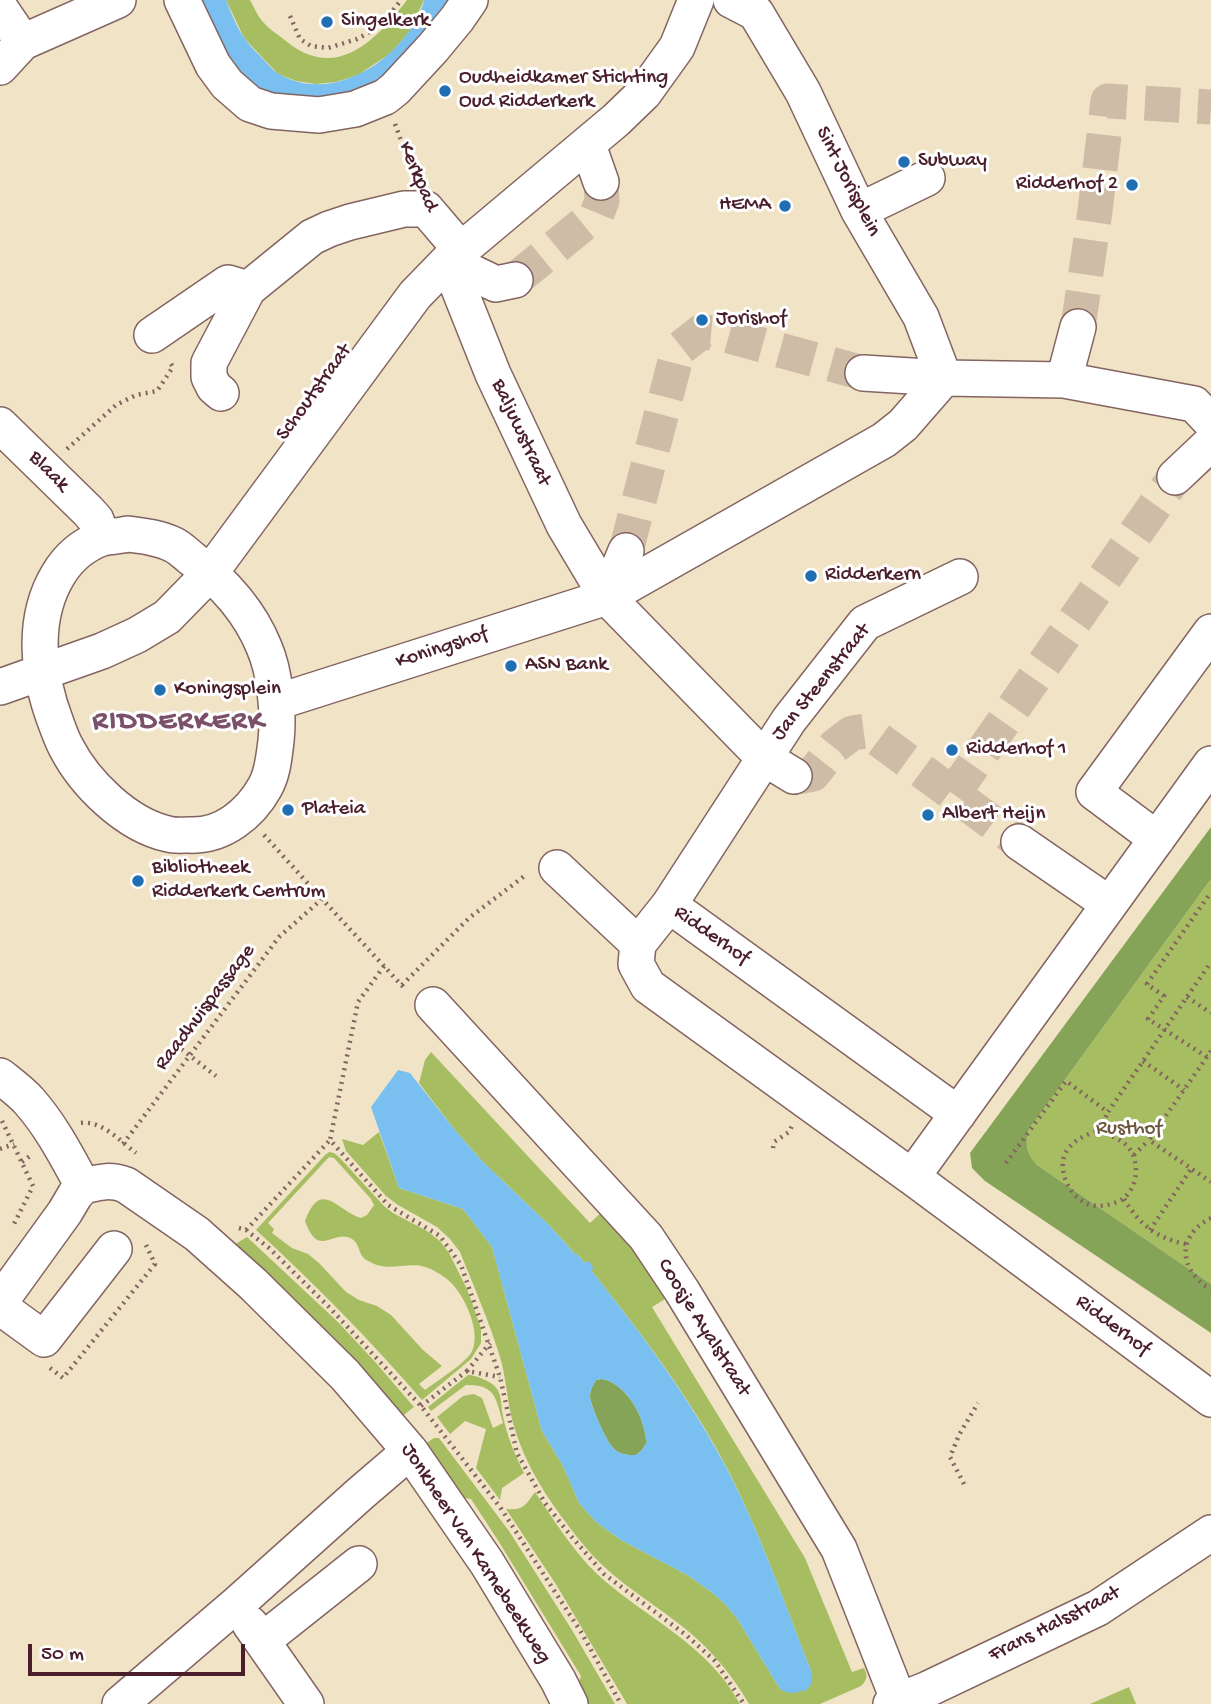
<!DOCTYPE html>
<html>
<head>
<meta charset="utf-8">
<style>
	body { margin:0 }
	#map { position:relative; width:1211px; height:1704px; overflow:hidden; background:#f0e3c6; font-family:"Gochi Hand",sans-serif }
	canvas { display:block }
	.scale { position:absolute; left:28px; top:1644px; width:217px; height:32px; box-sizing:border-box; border:4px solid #4a1f2b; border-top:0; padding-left:9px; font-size:21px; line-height:24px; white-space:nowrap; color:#4a1f2b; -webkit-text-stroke:5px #fff; paint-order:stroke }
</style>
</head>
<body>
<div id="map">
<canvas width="1211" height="1704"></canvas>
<div class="scale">50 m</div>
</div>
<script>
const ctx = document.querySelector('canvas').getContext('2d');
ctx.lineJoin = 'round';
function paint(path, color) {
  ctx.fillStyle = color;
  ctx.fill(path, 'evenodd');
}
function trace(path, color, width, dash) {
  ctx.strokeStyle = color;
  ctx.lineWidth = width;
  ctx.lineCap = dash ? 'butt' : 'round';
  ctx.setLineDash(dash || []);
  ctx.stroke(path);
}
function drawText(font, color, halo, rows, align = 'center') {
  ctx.font = font + ' "Gochi Hand",sans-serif';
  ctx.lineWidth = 6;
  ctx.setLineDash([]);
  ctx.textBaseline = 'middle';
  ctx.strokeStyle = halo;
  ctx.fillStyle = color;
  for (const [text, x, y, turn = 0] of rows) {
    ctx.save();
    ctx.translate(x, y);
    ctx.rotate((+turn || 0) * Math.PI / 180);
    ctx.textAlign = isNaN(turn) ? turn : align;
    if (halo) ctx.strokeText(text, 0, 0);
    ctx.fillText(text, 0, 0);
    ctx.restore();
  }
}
paint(new Path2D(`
	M226 0H250C254 7 258 17 264 23 270 30 279 35 286 41 336 82 376 41 407 0H424L410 31 391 53 358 75 336 82 316 84 296 81 278 74 244 38Z
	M1211 879V1284L1037 1165C1026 1152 1025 1145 1029 1129Z
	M431 1052 590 1223 606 1208 670 1296 652 1307 805 1558 852 1672 864 1668C868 1676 867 1680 861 1686L820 1704H749C733 1676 713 1652 688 1631 652 1601 612 1581 582 1543 552 1506 524 1466 512 1419 507 1399 506 1377 500 1357 489 1321 474 1287 460 1252L450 1239 437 1227 398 1205 386 1196 346 1151 342 1139 363 1145 379 1132 399 1188 463 1209 492 1247 542 1431 563 1466 579 1503 596 1522 621 1540 689 1576 714 1594 727 1606 738 1620 780 1689 812 1673C782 1598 756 1519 716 1448 681 1385 636 1327 591 1270L588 1262 585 1263 577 1254 576 1255 549 1225 482 1161 454 1129 419 1083 425 1060Z
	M329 1152 334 1153 340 1158 384 1206 393 1213 427 1231 440 1241 449 1253 467 1289 481 1328V1343L471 1359 422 1400C370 1340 315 1284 256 1230L325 1155ZM329 1157 334 1158 371 1199 374 1205 367 1215 361 1218C337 1211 321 1178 305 1221 319 1260 333 1228 352 1239 359 1243 358 1251 363 1257 365 1260 374 1264 377 1265 392 1270 410 1262 425 1267 433 1269 442 1275 448 1280 464 1293 483 1334 471 1353 464 1364 437 1381 425 1390L419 1384 442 1366 423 1350 391 1315 377 1306 359 1300 346 1292 319 1263 308 1254 292 1248 272 1233 274 1229 268 1223Z
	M247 1237 338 1322 377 1364 414 1407 400 1418 232 1246Z
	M468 1375C476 1375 493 1382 497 1389 502 1396 501 1408 503 1416 507 1436 515 1455 524 1473L502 1488 500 1500 476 1468 486 1429 465 1421 450 1434 437 1417 463 1396 474 1394 482 1398 493 1428 503 1423C496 1399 496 1384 466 1385L431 1411 428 1407Z
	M434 1438H439L509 1531 572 1630 615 1704H586L577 1688 581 1676 499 1542 471 1499 459 1497 422 1446Z
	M535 1492C553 1519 573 1551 597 1574 646 1619 707 1643 740 1704H627L557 1586 506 1509C524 1511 526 1504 535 1492Z
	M1129 1687 1136 1704H1090Z`), '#a7bd62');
paint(new Path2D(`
	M1211 827V879L1029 1129C1025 1145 1026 1152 1037 1165L1211 1284V1333L985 1181 972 1168 970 1153Z
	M602 1379C621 1382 638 1406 643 1425 645 1431 645 1436 647 1442L642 1450 636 1455C628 1455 620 1455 614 1449 607 1443 590 1405 590 1396 590 1390 593 1385 596 1380Z`), '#85a458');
paint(new Path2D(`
	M196 0H226C231 13 237 28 245 39 250 46 257 53 263 59 268 64 273 71 279 74 329 103 391 66 416 20 419 13 423 7 424 0H449L445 14 388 80 336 103 269 98 234 72Z
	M398 1070 410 1073 454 1129 482 1161 549 1225 575 1254H577L585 1263 589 1261 594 1268 591 1270C636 1327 681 1386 716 1449 756 1519 782 1598 812 1673 813 1682 811 1686 804 1692L803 1690C795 1694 788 1694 780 1689L738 1620 727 1606 714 1594 689 1576 621 1540 596 1522 579 1503 563 1466 542 1431 492 1247 463 1209 399 1188 371 1107ZM602 1379C621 1382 638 1406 643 1425 645 1431 645 1436 647 1442L642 1450 636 1455C628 1455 620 1455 614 1449 607 1443 590 1405 590 1396 590 1390 593 1385 596 1380Z`), '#79c0f1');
trace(new Path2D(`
	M515 280 597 213 602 201 601 182
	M1078 327 1095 211 1108 101 1211 107
	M626 551 678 350 701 332 722 334 863 373
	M794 776H803L813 774 835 746 852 733 867 731 1019 842
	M953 794 1175 477`), '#cfbca7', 35, [35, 18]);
const minor = new Path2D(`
	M182 0 213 65 227 84 250 104 271 111 319 115 355 109 385 97 395 89 433 48 457 19 470 0
	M731 0 756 13 803 92 859 211 921 317 944 378 1064 380 1194 404 1211 422
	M0 8 23 42
	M0 67 23 42 118 0
	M588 145 601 182
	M859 211 927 178
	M448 261 493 374 564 525 607 597 763 757 794 776
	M448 261 496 284 515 280
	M152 335 228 283 248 289 312 237 329 229 350 222 404 209H426L461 250
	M863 373 944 378
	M1064 380 1078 327
	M221 393 214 387 209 377V363L248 289
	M0 425 88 511 96 520 102 538
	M1175 477 1211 443
	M128 534C144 536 160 538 174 545 180 548 186 554 191 558 222 581 249 610 264 647 275 672 279 713 276 741 274 756 273 773 265 787 250 814 222 837 189 835 183 835 175 836 168 834 127 825 85 784 66 747 62 740 59 731 56 723 38 676 31 620 58 575 68 558 83 545 102 538 110 536 120 536 128 534Z
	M607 597 626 551
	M0 687 102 651 137 635 167 617 210 573 415 295 448 261 616 120 644 93 677 47 696 0
	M277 702 607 597 884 440 903 425 944 378
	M1211 764 912 1177 1211 1399
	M1157 839 1094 792 1211 632
	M1019 842 1109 904
	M557 868 638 944
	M669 905 789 720 865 623 960 577
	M433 1005 646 1237 682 1291 839 1549 900 1704
	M0 1076C10 1084 21 1092 29 1101 52 1127 67 1157 83 1186
	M912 1177 648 986 636 964 638 944 669 905 958 1114
	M83 1186C100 1182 109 1179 126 1185L197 1234 253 1284 345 1375 410 1451 487 1563 558 1680 570 1704
	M0 1302 65 1212 75 1195 83 1186
	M0 1307 44 1339 114 1249
	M250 1624 306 1704
	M262 1641 359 1564
	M120 1704 237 1604 361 1493 410 1451
	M891 1704 928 1689 1098 1608 1211 1533`);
trace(minor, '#846461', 38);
trace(new Path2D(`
	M290 16 300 39 311 46 328 48 357 39 381 26 401 0
	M395 124 415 179
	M67 449 116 405 136 395 157 391 173 367 169 361
	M264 835 322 899
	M384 966 358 1002 330 1140 388 1205 440 1236 461 1265 500 1377 517 1453 545 1503 571 1536 604 1574 686 1635 715 1661 744 1704
	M402 985 469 918 527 874
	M1187 997 1211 1013
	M1211 1051 1149 1140 1211 1182
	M1207 1057 1148 1019 1164 996 1147 984 1211 892
	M1143 1061 1184 1090
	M2 1121 33 1186 13 1226
	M81 1123C102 1120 121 1142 136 1153
	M1100 1130C1121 1141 1135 1144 1136 1171 1136 1183 1129 1198 1117 1202 1109 1205 1101 1207 1091 1205 1070 1200 1054 1167 1068 1149 1076 1138 1088 1134 1100 1130Z
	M1100 1130 1108 1112
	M123 1144 279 937 322 899 406 990
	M773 1148 774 1142 789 1132 792 1126
	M0 1149 14 1144
	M1134 1155 1149 1140
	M22 1162 30 1156
	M1006 1163 1066 1081 1108 1112 1211 962
	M1124 1199C1140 1225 1156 1238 1186 1244
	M1211 1218C1186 1230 1176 1256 1197 1278 1202 1284 1204 1286 1211 1288
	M239 1228 246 1230 269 1248 329 1307 421 1406 500 1507 581 1632 621 1704
	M246 1230 330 1140
	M1150 1230 1191 1169
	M50 1368 63 1378 155 1264 146 1245
	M467 1371 490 1343
	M421 1406 467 1371 500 1377
	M964 1484 950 1457 959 1435 978 1403`), '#846461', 4.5, [2, 5]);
trace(minor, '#fff', 35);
trace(new Path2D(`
	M176 1045 216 1076`), '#846461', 4.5, [2, 5]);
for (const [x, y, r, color] of [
	[327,22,7,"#1f6fb2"],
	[445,91,7,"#1f6fb2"],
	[904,162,7,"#1f6fb2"],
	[1132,185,7,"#1f6fb2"],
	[785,206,7,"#1f6fb2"],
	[702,320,7,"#1f6fb2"],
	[811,576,7,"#1f6fb2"],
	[511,666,7,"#1f6fb2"],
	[160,690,7,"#1f6fb2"],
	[952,750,7,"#1f6fb2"],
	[288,810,7,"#1f6fb2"],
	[928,815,7,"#1f6fb2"],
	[138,881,7,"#1f6fb2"]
]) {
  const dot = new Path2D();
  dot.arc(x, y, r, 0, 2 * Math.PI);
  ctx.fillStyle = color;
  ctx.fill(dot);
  trace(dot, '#fff', 2.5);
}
drawText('21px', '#4a1f2b', '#fff', [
	["Singelkerk",341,22],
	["Oudheidkamer Stichting",459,79],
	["Oud Ridderkerk",459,103],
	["Subway",918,162],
	["Ridderhof 2",1118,185,"right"],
	["HEMA",771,206,"right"],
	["Jorishof",716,320],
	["Ridderkern",825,576],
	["ASN Bank",525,666],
	["Koningsplein",174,690],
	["Ridderhof 1",966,750],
	["Plateia",302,810],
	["Albert Heijn",942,815],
	["Bibliotheek",152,869],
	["Ridderkerk Centrum",152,893]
], 'left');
drawText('21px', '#4a1f2b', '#fff', [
	["Kerkpad",417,177,67],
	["Sint Jorisplein",847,182,63],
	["Schoutstraat",315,393,-54],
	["Baljuwstraat",520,433,65],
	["Blaak",48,472,45],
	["Koningshof",442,649,-18],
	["Jan Steenstraat",822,683,-51],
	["Ridderhof",711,936,35],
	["Raadhuispassage",206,1008,-53],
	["Ridderhof",1112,1326,37],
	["Coosje Ayalstraat",703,1328,58],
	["Jonkheer Van Karnebeekweg",475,1554,57],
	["Frans Halsstraat",1055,1625,-27]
]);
drawText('21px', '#6b563e', '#fff', [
	["Rusthof",1129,1130]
]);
ctx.letterSpacing = '2px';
drawText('bold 28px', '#7a5169', '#fff', [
	["RIDDERKERK",179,724]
]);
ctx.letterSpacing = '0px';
</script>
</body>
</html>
